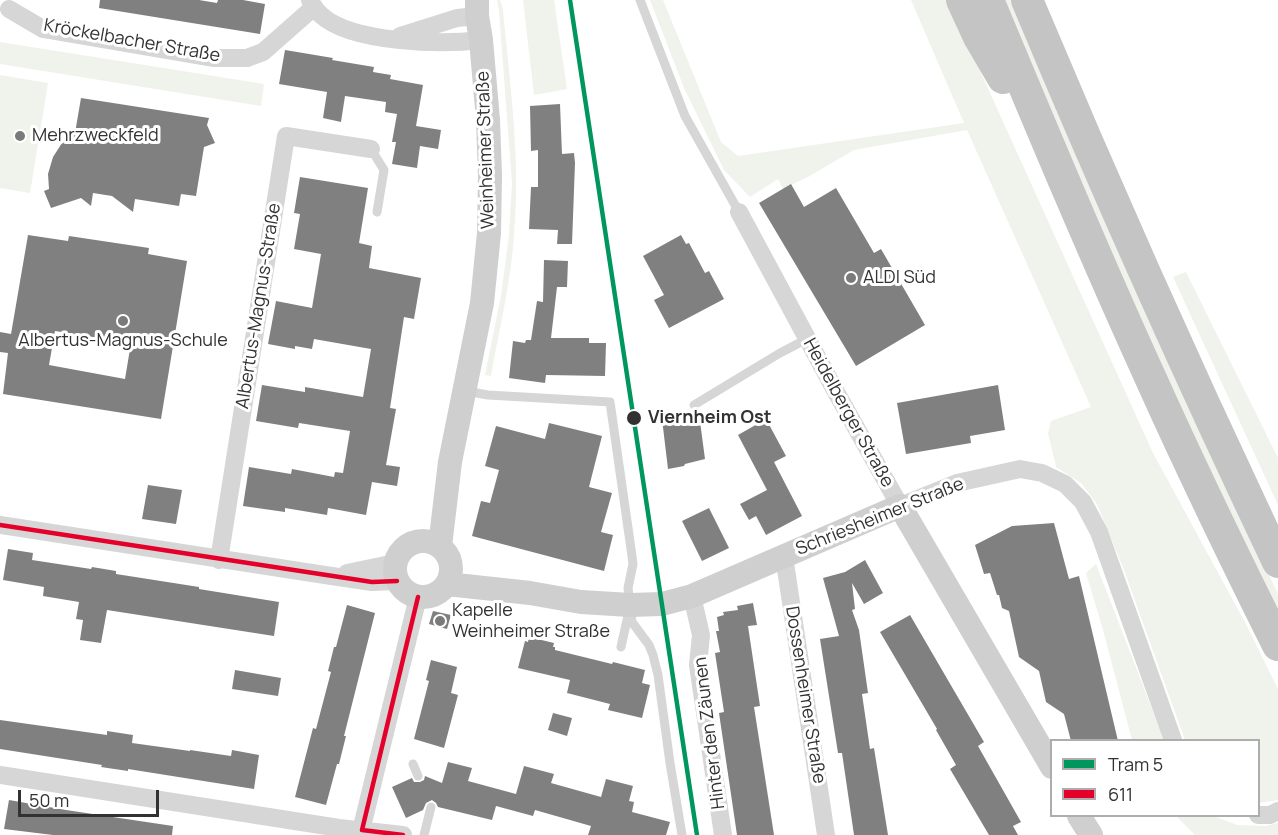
<!DOCTYPE html>
<html>
<head>
<meta charset="utf-8">
<style>
	body { margin:0 }
	#map { position:relative; width:1278px; height:835px; overflow:hidden; background:#fff; font-family:Manrope,sans-serif }
	canvas { display:block }
	.legend { position:absolute; left:1050px; top:739px; width:210px; height:78px; box-sizing:border-box; background:#fff; border:2px solid #adadad; margin:0; padding:8px 10px; list-style:none; font-size:18px; color:#323232 }
	.legend li { display:flex; align-items:center; gap:12px; height:30px }
	.legend b { width:30px; border:2px solid #adadad }
	.scale { position:absolute; left:18px; top:790px; width:141px; height:27px; box-sizing:border-box; border:3px solid #323232; border-top:0; padding-left:8px; font-size:18px; line-height:21px; white-space:nowrap; color:#323232; -webkit-text-stroke:4px #fff; paint-order:stroke }
</style>
</head>
<body>
<div id="map">
<canvas width="1278" height="835"></canvas>
<ul class="legend">
<li><b style="height:8px;background:#00975f"></b>Tram 5</li>
<li><b style="height:8px;background:#e4002b"></b>611</li>
</ul>
<div class="scale">50 m</div>
</div>
<script>
const ctx = document.querySelector('canvas').getContext('2d');
ctx.lineJoin = 'round';
function paint(path, color) {
  ctx.fillStyle = color;
  ctx.fill(path, 'evenodd');
}
function trace(path, color, width, dash) {
  ctx.strokeStyle = color;
  ctx.lineWidth = width;
  ctx.lineCap = dash ? 'butt' : 'round';
  ctx.setLineDash(dash || []);
  ctx.stroke(path);
}
function drawText(font, color, halo, rows, align = 'center') {
  ctx.font = font + ' Manrope,sans-serif';
  ctx.lineWidth = 6;
  ctx.setLineDash([]);
  ctx.textBaseline = 'middle';
  ctx.strokeStyle = halo;
  ctx.fillStyle = color;
  for (const [text, x, y, turn = 0] of rows) {
    ctx.save();
    ctx.translate(x, y);
    ctx.rotate((+turn || 0) * Math.PI / 180);
    ctx.textAlign = isNaN(turn) ? turn : align;
    if (halo) ctx.strokeText(text, 0, 0);
    ctx.fillText(text, 0, 0);
    ctx.restore();
  }
}
paint(new Path2D(`
	M497 0H500L503 10C510 85 521 161 514 235 511 283 499 329 491 376L485 375 501 296 509 235 512 183 499 11Z
	M523 0H554L567 89 534 95Z
	M650 0H663L721 142 738 156 964 123 911 0H948L1153 453 1246 624 1278 689V800L1259 803 1258 740H1185L1124 570 1097 504 1081 483 1056 467 1048 433 1051 421 1091 407 967 130 854 150 808 177 783 189 778 179 750 197 724 170 684 88Z
	M1004 0H1012L1181 387 1278 594V612C1180 411 1090 206 1004 0Z
	M0 42 264 84 261 106 0 64Z
	M0 75 48 83 30 193 0 188Z
	M1186 272 1278 458V505L1173 277Z
	M1096 564 1164 740H1132L1103 630 1086 573Z
	M1176 816H1214L1237 825 1266 826 1278 823V835H1195Z`), '#f0f3ec');
paint(new Path2D(`
	M100 0H199L217 3 218 0H243L265 4 260 34 99 8Z
	M285 50 333 58 332 60 374 67 373 72 391 75 390 79 423 85 416 126 441 130 438 149 420 146 417 168 392 164 396 142H392L397 114 385 112 386 102 345 96 341 122 323 118 327 92 279 84Z
	M81 98 209 118 207 125 215 143 204 147 196 196 181 194 179 206 135 199 133 212 112 196 93 193 91 206 81 198 51 208 44 191 49 189 48 174 53 157 62 143 75 133Z
	M560 104 562 154 574 153 575 163 572 244H557L558 230 529 229 531 187H538V150L531 151 530 106Z
	M300 177 368 188 359 243 372 246 369 268 421 278 414 319 404 317 390 408 396 409 386 465 400 467 397 486 372 482 366 515 328 508 327 515 285 508V512L243 506 249 467 291 474 292 469 334 477 335 472 343 473 350 431 299 423 298 428 256 421 262 385 305 392V387L363 397 371 349 314 339 312 349 295 346V349L268 344 276 301 312 308 321 254 294 249 300 214 294 213Z
	M791 184 804 207 836 188 874 253 881 249 925 325 856 366 759 203Z
	M28 235 68 241 69 236 149 248 148 254 187 261 161 419 3 394 8 353 0 352V332L11 334ZM55 331 131 343 125 379 49 365Z
	M681 235 686 244 689 243 705 273 709 271 724 299 669 328 654 300 664 295 643 256Z
	M544 260 568 261 567 287H557L551 338H589V343H606L605 376 546 375 545 383 509 378 513 341 525 343 526 340H531L537 301 543 302Z
	M998 385 1005 430 970 436 971 443 906 454 897 403Z
	M699 414 705 459 685 464 684 466 668 469 662 419Z
	M766 419 786 456 774 462 802 516 766 535 756 516 749 520 740 504 767 490 738 435Z
	M549 423 602 436 589 487 612 493 601 532 613 535 604 571 472 536 481 501 490 503 499 470 485 466 496 426 545 439Z
	M148 485 182 490 176 524 142 519Z
	M709 508 729 548 702 561 682 521Z
	M1054 523 1069 579 1079 576 1118 741H1071L1064 714 1046 702 1039 671 1019 657 1009 611 1002 608 999 595H997L990 573 984 574 975 545 1012 526Z
	M8 549 33 553 32 560 91 569 92 567 116 571V574L199 587V589L279 602 274 636 107 610 101 643 80 640 83 620 76 619 79 602 43 596 44 587 3 580Z
	M865 560 883 593 864 604 852 583 855 609 852 610 859 630 868 693 862 694 870 749 874 748 888 835H854L842 753H838L820 639 839 636 823 578 845 572Z
	M753 603 757 625 748 626 760 706 754 707 774 835H737L719 713 724 712 715 653 720 652 716 631H719L717 617 724 615 723 612 738 610 737 606Z
	M347 605 375 613 344 736H346L339 764H337L326 805 295 797 313 728 316 729 331 672 328 671 334 647H336Z
	M433 611 451 615 447 629 429 624Z
	M910 615 984 742 978 746 1021 822 1013 826 1018 835H989L950 769 956 765 936 730 937 729 880 632Z
	M529 637 554 643 553 647H555V650L612 664 613 662 645 670 642 683 650 685 642 718 608 710 610 704 567 693 570 680 518 668 525 641 528 642Z
	M431 660 457 667 451 693 458 695 444 748 414 739 429 681 426 680Z
	M235 670 281 678 278 696 232 689Z
	M553 713 572 718 567 736 548 730Z
	M0 720 107 735V731L133 735 132 743 190 751V750L231 756 232 750 259 755 254 789 128 769V771L101 767 102 765 0 749Z
	M448 762 472 768 468 781 516 794 524 766 554 774 551 783 601 797 606 779 633 786 629 801 634 802 632 812 670 822 666 835H588L591 826 535 810 533 816 496 806 492 820 438 807 436 803 432 800 426 803 423 810 406 818 392 787 412 778 414 782H420L424 780 425 776 442 783Z
	M9 800 66 810 173 826 172 835H53L4 829Z`), '#808080');
trace(new Path2D(`
	M640 0 685 116 739 212
	M371 149 384 170 377 212
	M466 391 488 395 610 402 632 556 633 564 628 588 632 622 649 645 653 655 658 675 670 763 682 835
	M694 405 780 353 807 339
	M621 647 629 611
	M413 764 418 776
	M424 835 431 807`), '#d6d6d6', 9);
trace(new Path2D(`
	M310 0C313 6 316 11 321 15 351 43 442 45 481 40
	M9 9 43 29 213 58H247L263 52 314 7
	M400 36 457 18 477 16
	M739 212 836 392 900 506 957 483 1020 469 1042 473 1065 484 1083 502 1099 532 1173 740
	M0 525 325 575 372 582 397 581
	M784 556 826 835
	M219 560 286 136 371 149
	M347 573 395 563
	M692 596 701 635 698 665 723 835
	M0 775 339 828 403 835
	M1258 815H1270L1278 811
	M360 835 418 597`), '#d6d6d6', 18);
trace(new Path2D(`
	M395 569a28 28 0 1 1 56 0a28 28 0 1 1-56 0Z
	M440 546 450 462 482 303 489 233 490 176 488 120 481 40 477 16V0
	M447 584 530 593 581 602 630 605 662 604 692 596 900 506 1052 767
	M1079 816 1091 835`), '#cfcfcf', 24);
trace(new Path2D(`
	M962 0 979 37 1003 78
	M988 0C1041 127 1094 254 1151 379 1191 468 1234 557 1278 645
	M1027 0C1106 189 1190 377 1278 562`), '#c4c4c4', 32);
trace(new Path2D(`
	M0 525 372 582 397 581
	M403 835 362 830 418 597`), '#e4002b', 4.5);
trace(new Path2D(`
	M570 0 697 835`), '#00975f', 4.5);
for (const [x, y, r, color] of [
	[20,136,6,"#7a7a7a"],
	[851,278,6,"#7a7a7a"],
	[123,321,6,"#7a7a7a"],
	[634,418,8,"#323232"],
	[440,621,6,"#7a7a7a"]
]) {
  const dot = new Path2D();
  dot.arc(x, y, r, 0, 2 * Math.PI);
  ctx.fillStyle = color;
  ctx.fill(dot);
  trace(dot, '#fff', 2);
}
drawText('18px', '#323232', '#fff', [
	["Kröckelbacher Straße",132,41,10],
	["Weinheimer Straße",486,150,-92],
	["Albertus-Magnus-Straße",259,306,-81],
	["Heidelberger Straße",848,413,61],
	["Schriesheimer Straße",880,517,-22],
	["Dossenheimer Straße",805,695,81],
	["Hinter den Zäunen",710,733,-97]
]);
drawText('18px', '#323232', '#fff', [
	["Mehrzweckfeld",32,136],
	["ALDI Süd",863,278],
	["Albertus-Magnus-Schule",123,341,"center"],
	["Kapelle",452,611],
	["Weinheimer Straße",452,632]
], 'left');
drawText('bold 18px', '#323232', '#fff', [
	["Viernheim Ost",648,418]
], 'left');
</script>
</body>
</html>
